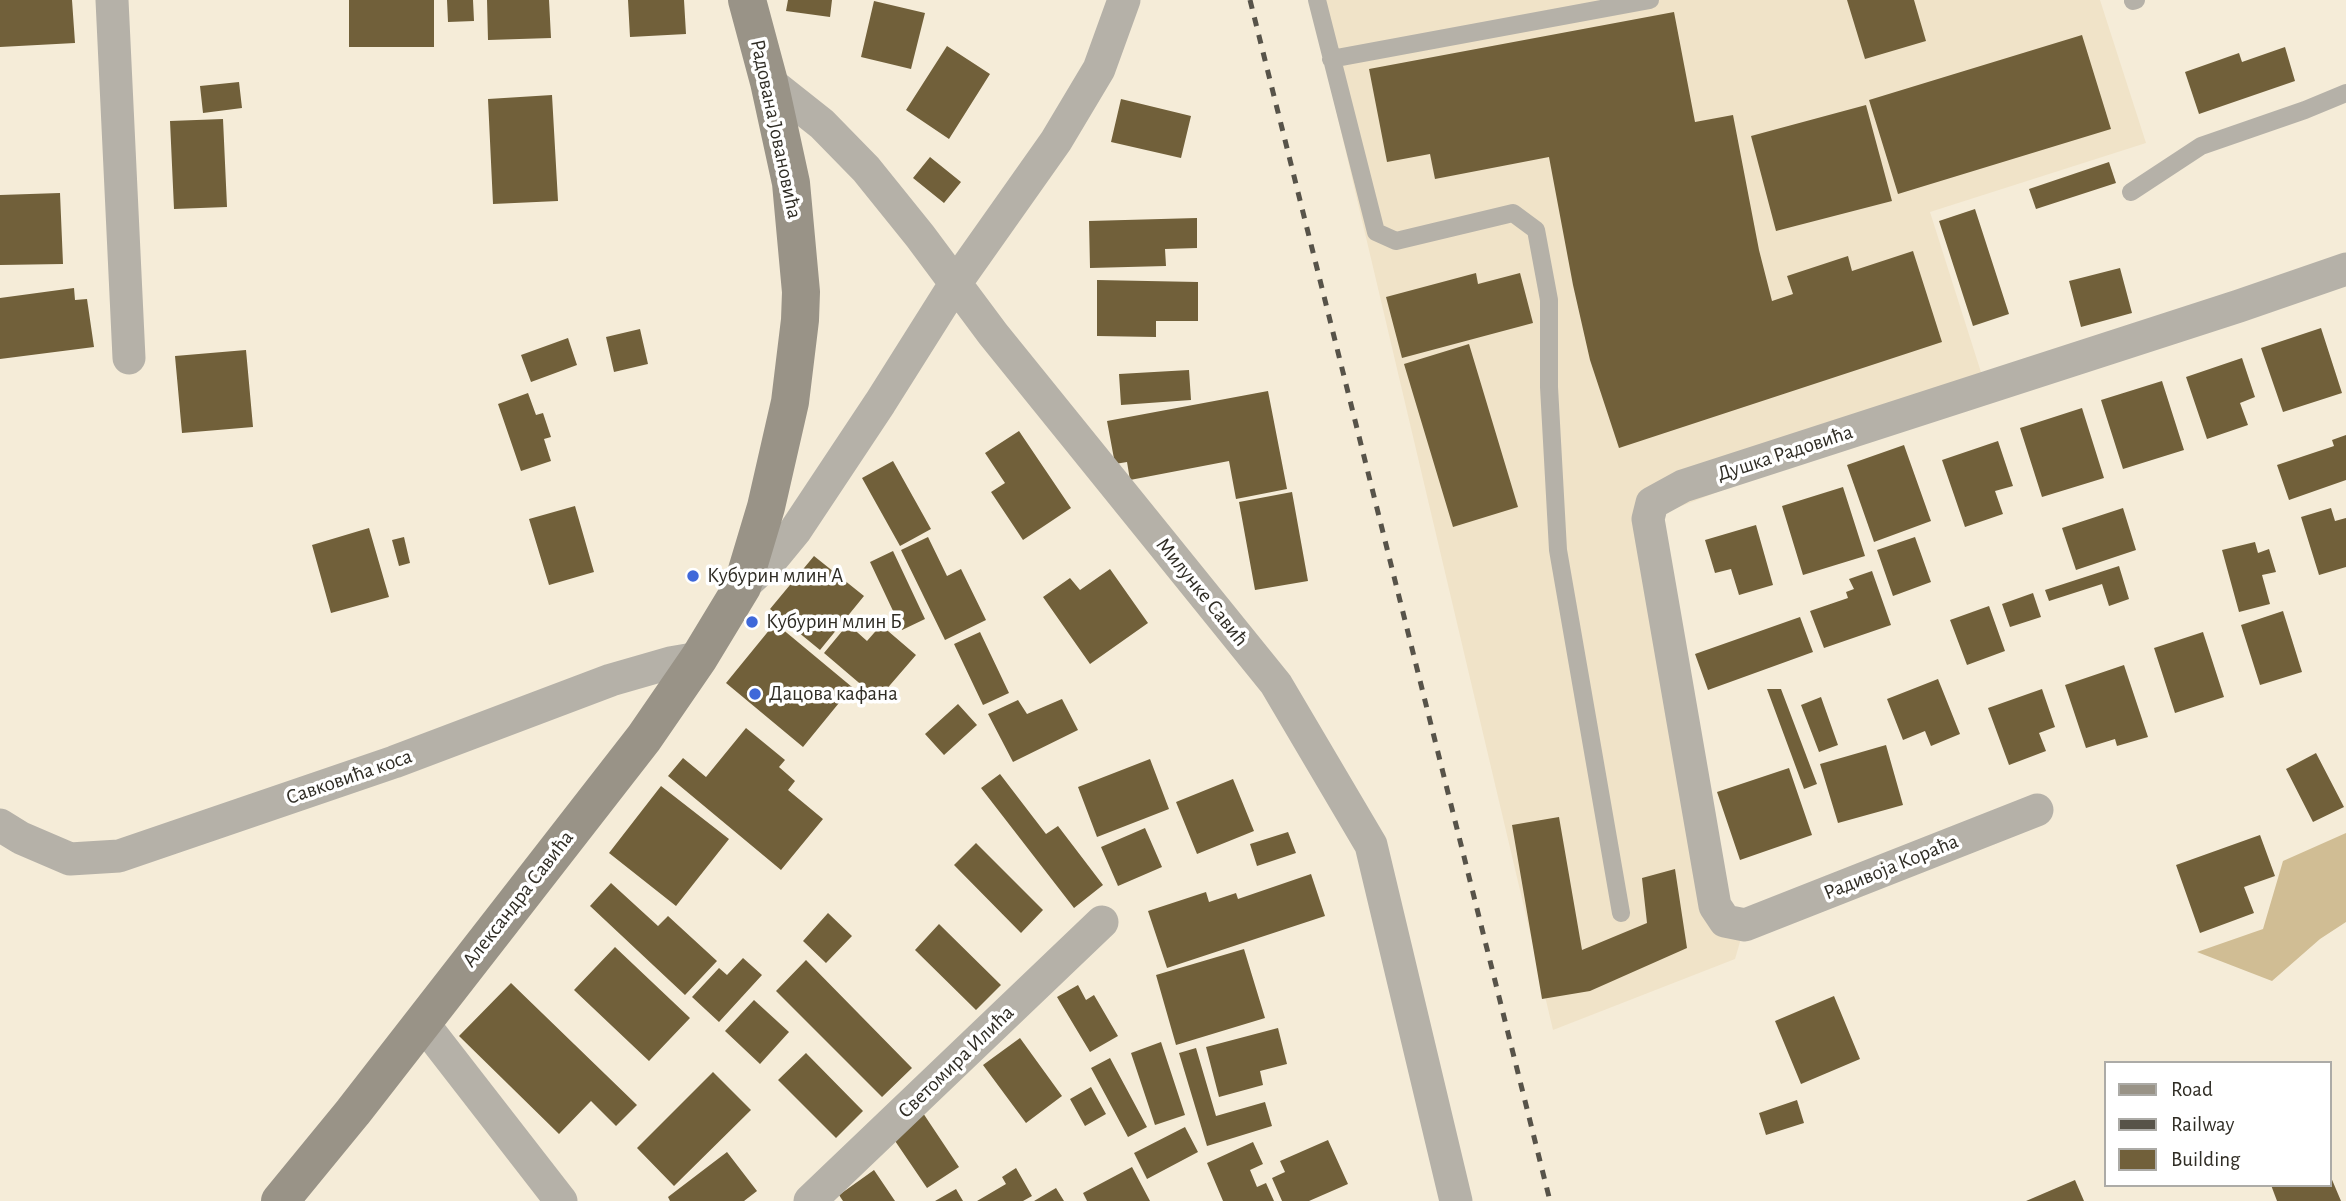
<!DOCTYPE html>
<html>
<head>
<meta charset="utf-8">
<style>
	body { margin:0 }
	#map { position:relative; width:2346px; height:1201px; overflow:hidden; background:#f5ecd8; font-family:"Alegreya Sans",sans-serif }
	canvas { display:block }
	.legend { position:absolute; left:2104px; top:1061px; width:228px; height:126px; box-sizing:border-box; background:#fff; border:2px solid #acaba7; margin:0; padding:9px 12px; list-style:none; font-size:21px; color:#2f2c24 }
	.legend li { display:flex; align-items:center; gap:14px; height:35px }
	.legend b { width:35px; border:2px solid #acaba7 }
</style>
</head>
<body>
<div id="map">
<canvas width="2346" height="1201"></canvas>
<ul class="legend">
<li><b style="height:9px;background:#999387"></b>Road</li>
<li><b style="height:9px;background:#575349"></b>Railway</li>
<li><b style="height:19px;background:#71603a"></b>Building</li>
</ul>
</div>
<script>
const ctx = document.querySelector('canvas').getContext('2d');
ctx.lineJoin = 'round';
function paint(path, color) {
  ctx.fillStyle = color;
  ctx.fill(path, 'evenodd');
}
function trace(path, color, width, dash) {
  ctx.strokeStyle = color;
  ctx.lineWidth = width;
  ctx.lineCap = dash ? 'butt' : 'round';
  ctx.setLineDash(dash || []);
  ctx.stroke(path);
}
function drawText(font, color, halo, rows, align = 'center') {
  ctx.font = font + ' "Alegreya Sans",sans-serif';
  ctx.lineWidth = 7;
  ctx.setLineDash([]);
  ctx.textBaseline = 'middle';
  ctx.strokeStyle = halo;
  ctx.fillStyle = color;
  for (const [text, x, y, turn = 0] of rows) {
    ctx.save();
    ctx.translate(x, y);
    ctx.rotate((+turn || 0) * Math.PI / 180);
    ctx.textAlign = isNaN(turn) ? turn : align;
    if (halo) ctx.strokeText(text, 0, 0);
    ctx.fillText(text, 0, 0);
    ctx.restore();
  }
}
paint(new Path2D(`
	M1310 0H2100L2146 143 1930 212 1986 388 1648 519 1715 906 1745 925 1735 959 1553 1030Z`), '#f0e3c8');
paint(new Path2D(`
	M2346 833V922L2320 939 2272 981 2197 952 2263 929 2283 861Z`), '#d0bd94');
paint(new Path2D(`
	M0 0H72L75 43 0 47Z
	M349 0H434V47H349Z
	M447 0H473L474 21 448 22Z
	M487 0H549L551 38 488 40Z
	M628 0H684L686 34 630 37Z
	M788 0H832L830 17 786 11Z
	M1847 0H1914L1926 41 1865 59Z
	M874 1 925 13 911 69 861 57Z
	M1674 12 1695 122 1733 115 1759 250 1772 301 1793 294 1787 276 1848 256 1852 271 1913 251 1942 342 1619 448 1590 360 1573 285 1549 157 1435 179 1430 154 1387 162 1369 69Z
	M2082 35 2111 129 1898 194 1869 100Z
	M947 46 990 74 949 139 906 110Z
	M2285 47 2295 81 2199 114 2185 72 2239 53 2242 62Z
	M239 82 242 108 203 113 200 86Z
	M552 95 558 201 493 204 488 99Z
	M1121 99 1191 116 1181 158 1111 142Z
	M1866 105 1892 201 1776 231 1751 136Z
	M223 119 227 207 174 209 170 121Z
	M930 157 961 182 944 203 913 178Z
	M2109 162 2116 183 2036 209 2029 189Z
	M60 193 63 264 0 265V195Z
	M1975 209 2009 314 1973 326 1939 221Z
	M1197 218V248L1165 249 1166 266 1090 268 1089 221Z
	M2120 268 2132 313 2081 327 2069 281Z
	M1476 273 1478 284 1520 273 1533 323 1402 358 1386 297Z
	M1097 280 1198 282V321H1156V337L1097 336Z
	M74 288 75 300 87 299 94 347 0 359V298Z
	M2321 328 2342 393 2283 412 2261 348Z
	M640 329 648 364 614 372 606 337Z
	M568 338 577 365 531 382 521 355Z
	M1469 344 1518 507 1453 527 1404 364Z
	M246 350 253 427 182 433 175 356Z
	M2242 358 2255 397 2240 403 2248 425 2207 439 2186 377Z
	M1189 370 1191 400 1121 405 1119 374Z
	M2162 381 2184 450 2123 469 2101 400Z
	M1268 391 1287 489 1236 499 1229 461 1130 480 1127 462 1115 464 1107 421Z
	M528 393 536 415 543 413 551 437 544 439 551 461 521 471 498 404Z
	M2082 408 2104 478 2042 497 2020 428Z
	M1019 431 1071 508 1023 540 991 492 1005 483 985 453Z
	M2346 435V480L2289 500 2277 465 2334 446 2332 440Z
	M1998 441 2013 486 1995 491 2003 514 1965 527 1942 460Z
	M1904 445 1931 521 1874 542 1847 465Z
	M893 461 931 529 900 546 862 478Z
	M1843 487 1865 556 1803 575 1782 506Z
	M1292 492 1308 581 1255 590 1239 502Z
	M575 506 594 572 549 585 529 519Z
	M2123 508 2136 550 2076 570 2062 528Z
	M2331 508 2335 521 2346 518V567L2319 575 2301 517Z
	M1756 525 1773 585 1739 595 1731 569 1715 573 1705 540Z
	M369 528 389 597 331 613 312 545Z
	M404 537 410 563 399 566 392 540Z
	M928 537 947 576 961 569 986 620 945 640 901 550Z
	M1915 537 1931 582 1893 596 1877 550Z
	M2255 542 2258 553 2269 549 2276 572 2262 575 2270 604 2239 612 2222 550Z
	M893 551 925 619 902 630 870 562Z
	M814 556 864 596 820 650 770 609Z
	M2119 566 2129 599 2109 606 2102 584 2049 601 2045 590Z
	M1110 569 1148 623 1090 664 1043 597 1070 578 1080 590Z
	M1872 571 1891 625 1824 648 1810 611 1848 598 1846 592 1854 589 1849 579Z
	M2033 593 2041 617 2010 627 2002 604Z
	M1989 606 2005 651 1967 665 1950 620Z
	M2283 611 2302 672 2260 685 2241 625Z
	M1800 617 1813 652 1708 690 1695 654Z
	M775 623 852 687 803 747 726 683Z
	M848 624 867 641 881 625 916 655 878 699 824 653Z
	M980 632 1009 693 983 705 954 644Z
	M2203 632 2224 697 2175 713 2154 648Z
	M2124 665 2148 737 2117 746 2115 739 2086 748 2065 685Z
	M1938 679 1960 734 1931 746 1925 731 1903 740 1887 699Z
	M1767 689H1781L1817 784 1804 789Z
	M2042 689 2055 727 2039 733 2046 751 2009 765 1988 708Z
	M1821 697 1838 745 1819 752 1801 705Z
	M1062 699 1078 730 1013 762 988 714 1018 700 1027 714Z
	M958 704 977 725 944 755 925 734Z
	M746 728 785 760 779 767 795 781 788 790 823 819 781 870 668 776 683 758 706 777Z
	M1886 745 1903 805 1838 823 1820 764Z
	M2316 753 2344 807 2313 822 2286 769Z
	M1150 759 1169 809 1097 837 1078 787Z
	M1789 768 1812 835 1740 860 1717 792Z
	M1000 774 1046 834 1058 826 1103 885 1074 908 981 788Z
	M1233 779 1254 831 1197 854 1176 802Z
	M661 786 729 839 676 906 609 853Z
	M1559 817 1582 950 1647 923 1642 878 1675 869 1687 948 1590 991 1542 999 1512 825Z
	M1145 828 1162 867 1118 886 1101 847Z
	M1288 832 1296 853 1257 866 1250 844Z
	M2260 835 2275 876 2244 887 2254 913 2200 933 2176 865Z
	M976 843 1043 910 1021 933 954 865Z
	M1311 874 1325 916 1167 968 1148 911 1206 892 1209 902 1236 893 1238 899Z
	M611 883 658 926 668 916 717 961 685 995 590 906Z
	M828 913 852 936 826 963 803 941Z
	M939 924 1001 985 976 1010 915 950Z
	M615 947 690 1018 649 1061 574 990Z
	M1244 949 1265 1018 1176 1045 1156 975Z
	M743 958 762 975 719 1022 692 997 719 968 727 975Z
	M806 960 912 1068 882 1097 776 991Z
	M511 983 637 1105 616 1126 591 1101 559 1134 459 1036Z
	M1078 985 1086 1000 1094 995 1118 1036 1090 1052 1057 997Z
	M1834 996 1860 1059 1801 1084 1775 1021Z
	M754 1000 789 1032 760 1064 725 1031Z
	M1278 1028 1287 1064 1260 1071 1263 1085 1219 1097 1206 1047Z
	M1020 1038 1062 1096 1026 1123 983 1065Z
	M1161 1042 1185 1115 1155 1125 1131 1053Z
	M1196 1048 1216 1116 1265 1102 1272 1126 1207 1146 1179 1053Z
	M806 1053 863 1111 836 1138 778 1080Z
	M1110 1058 1147 1127 1128 1137 1091 1068Z
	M713 1072 751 1110 674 1186 637 1148Z
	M1091 1087 1106 1114 1085 1126 1070 1099Z
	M1797 1100 1804 1123 1766 1135 1759 1113Z
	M923 1113 959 1167 927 1188 891 1135Z
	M1185 1127 1198 1152 1147 1179 1134 1153Z
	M1328 1140 1348 1184 1309 1201H1282L1272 1178 1285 1172 1280 1161Z
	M1253 1142 1263 1164 1250 1170 1257 1187 1266 1183 1274 1201H1223L1207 1163Z
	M727 1152 757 1191 744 1201H670L668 1197Z
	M1132 1167 1150 1201H1087L1083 1193Z
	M1016 1168 1032 1196 1023 1201H977L1006 1184 1002 1177Z
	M874 1170 895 1201H843L839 1195Z
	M2330 1175 2341 1201H2277L2271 1185H2330Z
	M2075 1180 2084 1201H2026Z
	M1056 1188 1064 1201H1034Z
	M956 1189 963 1201H935Z`), '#71603a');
trace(new Path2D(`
	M1317 0 1376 232 1396 241 1513 213 1536 230 1549 300V387L1558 550 1621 913
	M2133 1 2136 0
	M1331 59 1650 0
	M2131 192 2201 146 2305 110 2346 93`), '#b5b1a8', 18);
trace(new Path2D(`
	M112 0 129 358
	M769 82 822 124 866 169 920 236 993 334 1276 684 1371 845 1456 1201
	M742 587 772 559 795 531 880 403 955 284 1056 141 1099 69 1124 0
	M2037 810 1745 925 1725 921 1715 906 1648 519 1652 503 1683 486 2239 306 2346 269
	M0 825 21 838 70 859 119 856 394 762 611 680 670 663 699 658
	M422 1022 561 1201
	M810 1201 1102 922`), '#b5b1a8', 33);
trace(new Path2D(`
	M280 1201 353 1112 644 738 699 658 742 587 766 507 790 402 800 320 801 292 791 183 769 82 747 0`), '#999387', 38);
trace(new Path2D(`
	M1250 0 1550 1201`), '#575349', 5, [9, 9]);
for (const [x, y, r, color] of [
	[693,576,7,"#3f68d9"],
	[752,622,7,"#3f68d9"],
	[755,694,7,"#3f68d9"]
]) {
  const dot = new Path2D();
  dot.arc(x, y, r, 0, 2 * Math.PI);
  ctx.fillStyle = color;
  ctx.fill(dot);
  trace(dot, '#fff', 2.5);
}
drawText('21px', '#2f2c24', '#fff', [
	["Радована Јовановића",776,129,78],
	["Душка Радовића",1785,453,-18],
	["Милунке Савић",1202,592,51],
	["Савковића коса",349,777,-19],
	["Радивоја Кораћа",1891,867,-22],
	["Александра Савића",518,899,-52],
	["Светомира Илића",956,1062,-44]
]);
drawText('21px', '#2f2c24', '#fff', [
	["Кубурин млин А",707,576],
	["Кубурин млин Б",766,622],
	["Дацова кафана",769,694]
], 'left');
</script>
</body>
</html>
